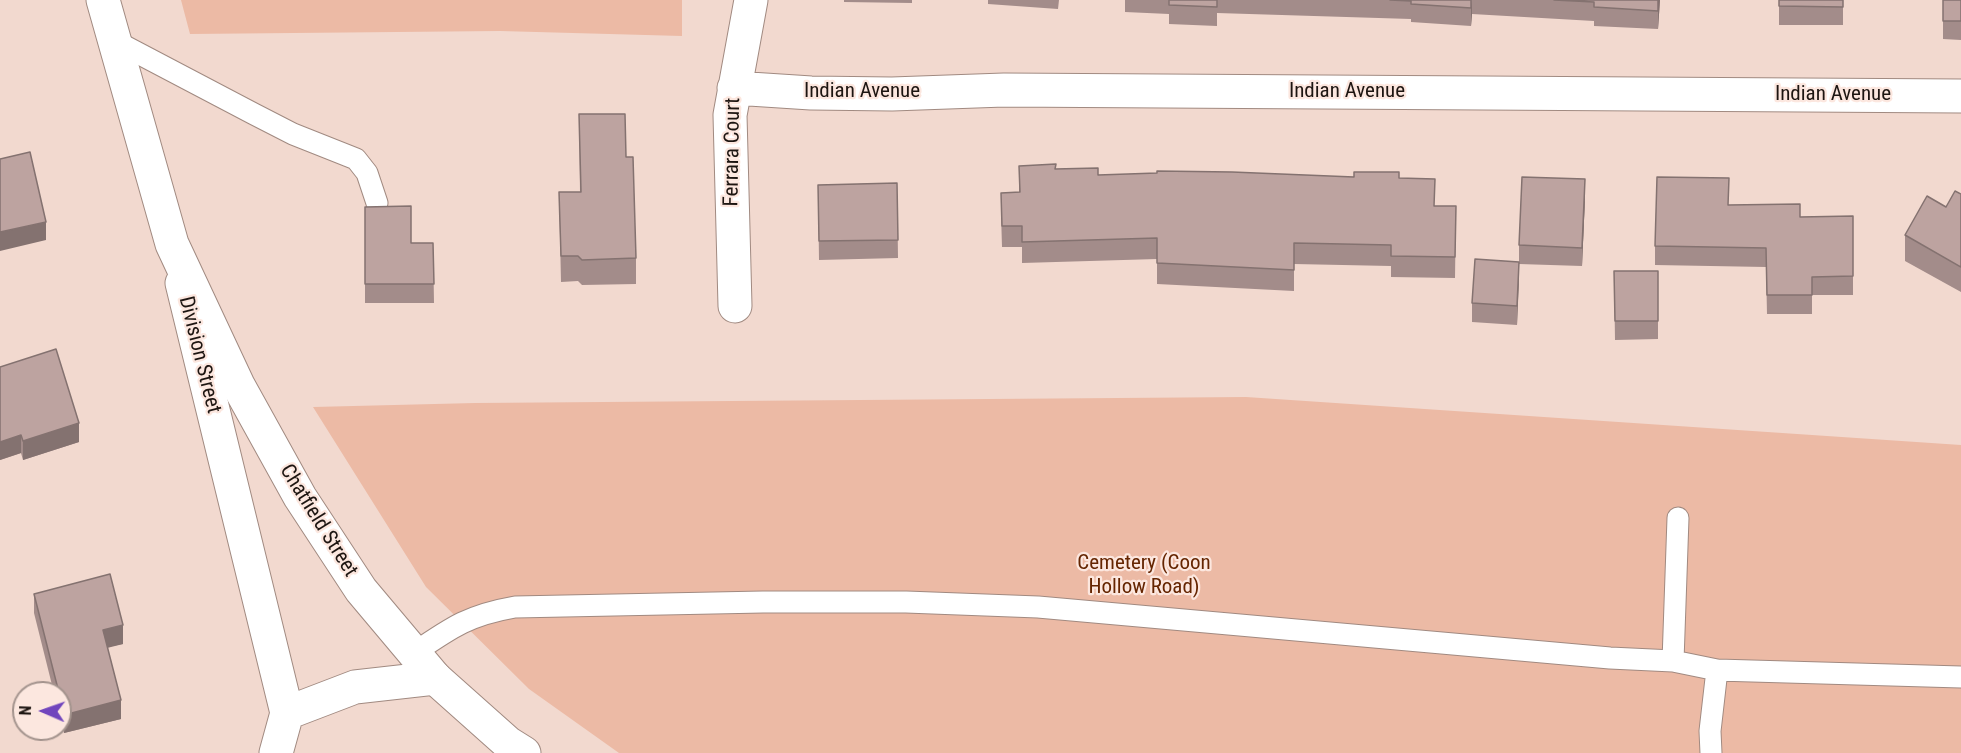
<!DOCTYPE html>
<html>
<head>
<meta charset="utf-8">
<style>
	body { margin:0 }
	#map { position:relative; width:1961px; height:753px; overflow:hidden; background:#f2d9cf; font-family:"Roboto Condensed",sans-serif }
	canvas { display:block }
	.north { position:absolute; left:12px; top:681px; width:60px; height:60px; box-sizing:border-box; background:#fce7df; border:2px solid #a3938d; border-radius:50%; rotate:272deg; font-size:16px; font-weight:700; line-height:24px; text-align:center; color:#1d1511 }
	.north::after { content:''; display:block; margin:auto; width:21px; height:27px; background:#7145bd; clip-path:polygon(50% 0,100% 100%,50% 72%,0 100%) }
</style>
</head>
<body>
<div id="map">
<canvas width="1961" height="753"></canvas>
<div class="north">N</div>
</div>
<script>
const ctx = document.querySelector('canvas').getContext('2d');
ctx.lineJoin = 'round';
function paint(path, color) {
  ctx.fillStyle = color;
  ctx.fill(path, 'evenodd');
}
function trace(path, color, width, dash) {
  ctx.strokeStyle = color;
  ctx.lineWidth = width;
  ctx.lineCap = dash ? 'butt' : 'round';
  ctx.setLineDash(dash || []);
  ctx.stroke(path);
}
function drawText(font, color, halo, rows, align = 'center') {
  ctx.font = font + ' "Roboto Condensed",sans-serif';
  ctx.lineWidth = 4.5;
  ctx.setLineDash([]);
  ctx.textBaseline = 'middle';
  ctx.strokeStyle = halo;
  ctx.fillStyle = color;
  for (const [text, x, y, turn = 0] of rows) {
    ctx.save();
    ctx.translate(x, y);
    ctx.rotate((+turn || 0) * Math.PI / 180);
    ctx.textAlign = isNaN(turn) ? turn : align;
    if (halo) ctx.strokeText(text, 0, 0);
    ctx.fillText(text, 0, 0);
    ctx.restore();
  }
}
paint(new Path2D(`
	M181 0H682V36L500 31 190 34Z
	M1246 397 1961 445V753H619L529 689 426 587 313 407 475 403Z`), '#ecbaa5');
const service = new Path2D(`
	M115 41 254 114 293 134 356 159 367 173 377 203
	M414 653C452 627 469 615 515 607L763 602H906L1038 607 1610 658 1673 661 1717 670 1961 677
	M1673 661 1678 518
	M1711 753 1710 731 1717 670`);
const minor = new Path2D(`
	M734 88 811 93 892 94 1004 90 1961 96
	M182 283 287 713 276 753
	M735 306 730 115 751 0
	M287 713 355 687 435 678`);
const tertiary = new Path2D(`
	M103 0 172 244 238 385 300 497 361 590 435 678 508 743 524 753`);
trace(service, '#a18a81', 23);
trace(minor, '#a18a81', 35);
trace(tertiary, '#a18a81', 35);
trace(service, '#fff', 21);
trace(minor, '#fff', 33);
trace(tertiary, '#fff', 33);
paint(new Path2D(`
	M844 0H912V3L844 2Z
	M988 0H1059L1058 9 988 4Z
	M1125 0H1660L1658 29 1594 26V21L1472 14 1471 26 1411 22V19L1217 13V26L1169 24V14L1125 12Z
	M1779 0H1843V25H1779Z
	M1943 0H1961V40L1943 39Z
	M579 114 626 157 636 258V284L582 285 578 281 561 282 559 192H580Z
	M1019 166 1098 175 1399 178 1435 206H1456L1455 278 1391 277V266L1294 264V291L1157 284V259L1022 263V247H1002L1001 213V193L1019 192Z
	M897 183 898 258 819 260 818 185Z
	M1961 194V292L1905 261V235L1946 207Z
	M1585 198 1582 266 1519 264 1517 325 1472 322V303L1519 262V245Z
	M1729 205 1800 217 1853 216V295H1812V314H1767L1766 267 1655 265V246Z
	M365 207 411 243H433L434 303H365Z
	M1614 271H1658V339L1615 340Z
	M0 367 79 442 23 460 21 453 0 460Z
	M34 594 123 644 107 647 121 719 64 733 60 716V693H54L34 613Z`), '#a38c8a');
paint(new Path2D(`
	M1472 0V14L1471 26V8Z
	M1658 0H1660L1658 29Z
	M1585 179V198L1582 266V248Z
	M46 222V240L0 251V232Z
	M1519 262V280L1517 325V306Z
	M79 423V442L23 460V441Z
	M21 435V453L0 460V442Z
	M123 625V644L103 649V630Z
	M121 700V719L64 733V715Z`), '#847270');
const building = new Path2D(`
	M1169 0H1217V7L1169 5Z
	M1390 0H1471V8L1411 4V1Z
	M1554 0H1658V11L1594 7V2Z
	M1779 0H1843V7L1779 6Z
	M1943 0H1961V21H1943Z
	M579 114H625L626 157H633L636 258 582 260 578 256H561L559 192H581Z
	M30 152 46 222 0 232V159Z
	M1056 164 1055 169 1098 168V175L1157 173V171L1232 172 1354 177V172H1399V178L1435 179 1434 206H1456L1455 257 1391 256V245L1294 243V270L1157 263V238L1022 242V226H1002L1001 193 1020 192 1019 166Z
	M1522 177 1585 179 1582 248 1519 245Z
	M1657 177 1729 178 1728 205 1800 204V217L1853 216V276L1812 277V295H1767L1766 248 1655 246Z
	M897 183 898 240 819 241 818 185Z
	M1955 191 1961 194V267L1905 235 1927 196 1946 207Z
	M411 206V243H433L434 284H365V207Z
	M1475 259 1519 262 1517 306 1472 303Z
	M1614 271H1658V321H1615Z
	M56 349 79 423 23 441 21 435 0 442V367Z
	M110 574 123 625 103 630 121 700 64 715 60 697V693H59L34 594Z`);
paint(building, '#bda3a0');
trace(building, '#847270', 1.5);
drawText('21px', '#1d1511', '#fce7df', [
	["Indian Avenue",862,92],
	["Indian Avenue",1347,92],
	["Indian Avenue",1833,95],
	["Ferrara Court",733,152,-89],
	["Division Street",199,355,76],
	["Chatfield Street",318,521,58]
]);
drawText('21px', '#652501', '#fce7df', [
	["Cemetery (Coon",1144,564],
	["Hollow Road)",1144,588]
]);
</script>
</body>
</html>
